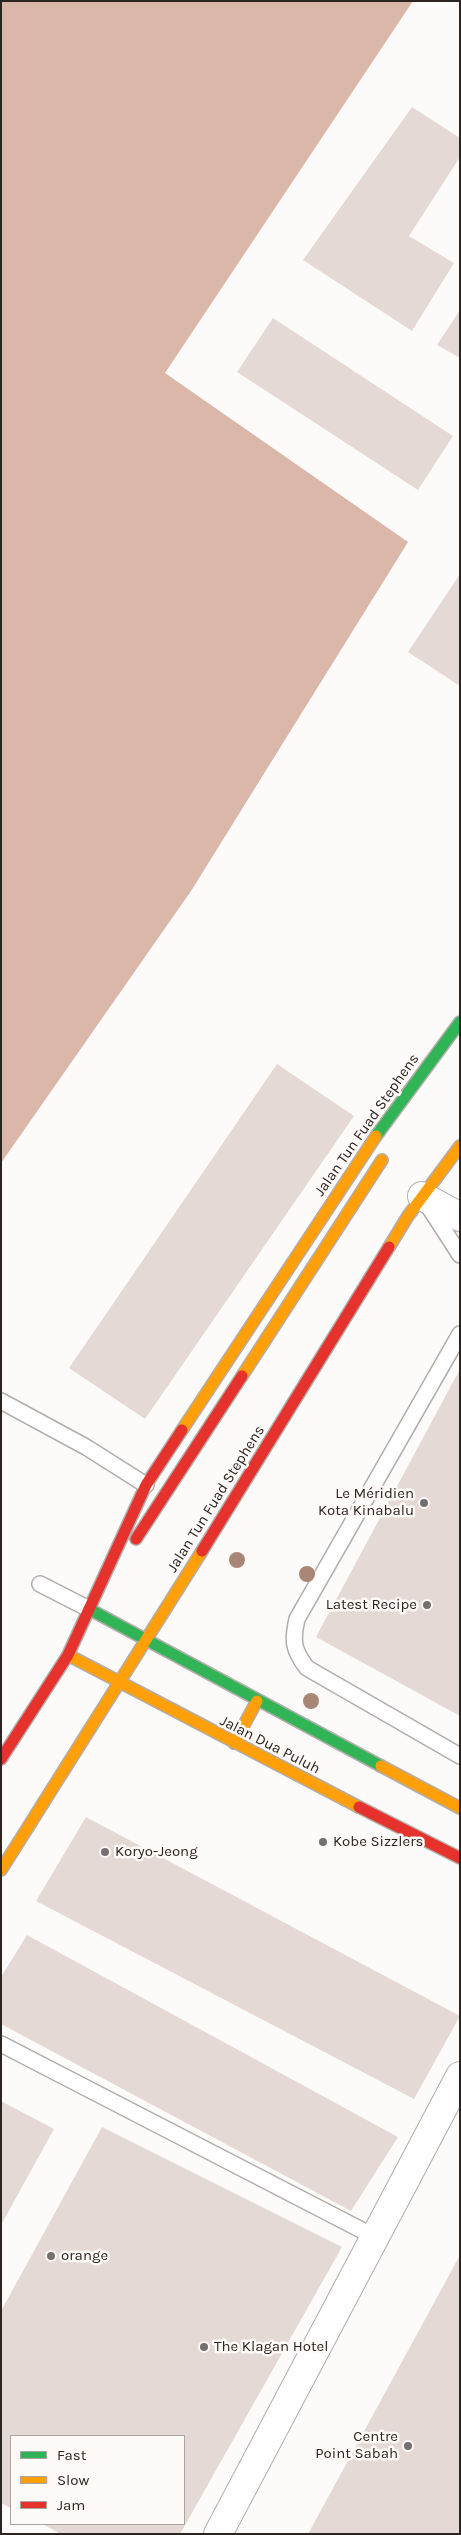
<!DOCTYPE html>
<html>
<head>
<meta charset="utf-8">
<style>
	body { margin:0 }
	#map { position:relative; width:461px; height:2535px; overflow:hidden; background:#fdfbf9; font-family:Karla,sans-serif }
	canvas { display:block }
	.frame { position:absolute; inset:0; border:2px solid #2c2421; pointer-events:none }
	.legend { position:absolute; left:10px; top:2435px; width:175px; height:90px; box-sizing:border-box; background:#fefaf8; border:1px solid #aaa4a2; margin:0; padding:6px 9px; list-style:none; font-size:15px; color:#2c2421 }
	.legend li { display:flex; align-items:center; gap:10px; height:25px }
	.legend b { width:25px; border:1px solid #aaa4a2 }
</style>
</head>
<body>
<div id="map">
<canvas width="461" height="2535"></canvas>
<div class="frame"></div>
<ul class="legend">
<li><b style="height:6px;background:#30b455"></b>Fast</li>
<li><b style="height:6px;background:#ff9f0a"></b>Slow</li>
<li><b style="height:6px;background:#e5322d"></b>Jam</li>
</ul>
</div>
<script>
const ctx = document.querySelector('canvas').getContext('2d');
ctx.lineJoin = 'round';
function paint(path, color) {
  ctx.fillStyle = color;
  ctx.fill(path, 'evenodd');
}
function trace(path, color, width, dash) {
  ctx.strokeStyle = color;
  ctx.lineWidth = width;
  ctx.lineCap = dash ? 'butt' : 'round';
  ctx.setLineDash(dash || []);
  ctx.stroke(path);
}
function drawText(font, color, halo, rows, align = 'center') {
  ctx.font = font + ' Karla,sans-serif';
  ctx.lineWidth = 5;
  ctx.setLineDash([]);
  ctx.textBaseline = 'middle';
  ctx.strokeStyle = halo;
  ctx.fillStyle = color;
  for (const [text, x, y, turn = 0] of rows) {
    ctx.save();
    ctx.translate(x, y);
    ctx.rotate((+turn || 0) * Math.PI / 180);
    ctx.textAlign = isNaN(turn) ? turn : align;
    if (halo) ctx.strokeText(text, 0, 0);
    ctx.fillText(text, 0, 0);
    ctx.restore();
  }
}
paint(new Path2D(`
	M1 1H413L165 373 408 542 191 891 1 1163Z`), '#dab7a8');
paint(new Path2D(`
	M412 107 460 138V157L409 236 454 263 412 331 303 260Z
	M460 310V358L437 345Z
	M273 318 453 436 418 490 237 372Z
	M460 574V686L408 652Z
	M277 1064 354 1116 145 1419 69 1368Z
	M460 1369V1716L316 1637Z
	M86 1817 460 2016 414 2099 36 1901Z
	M27 1935 398 2137 351 2211 1 2024V1977Z
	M1 2101 54 2129 1 2225Z
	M102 2127 342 2247 180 2534H61L42 2524H184V2436H11V2508L1 2503V2311Z
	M460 2255V2534H308L404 2358Z`), '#e4d9d5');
const lane = new Path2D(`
	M427 1204 460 1255
	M460 1334 297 1619C292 1641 293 1650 307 1668L460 1756
	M1 1401 86 1447 146 1485
	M40 1584 89 1609
	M1 2044 375 2237`);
const street = new Path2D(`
	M422 1196 460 1217
	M218 2534 460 2076`);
const fast = new Path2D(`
	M376 1136 460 1022
	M89 1609 381 1766`);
const slow = new Path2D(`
	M389 1247 408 1216 460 1146
	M242 1376 382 1160
	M182 1430 376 1136
	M68 1655 359 1807
	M234 1743 257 1701
	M381 1766 460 1808
	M1 1870 202 1551`);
const jam = new Path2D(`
	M136 1539 242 1376
	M202 1551 389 1247
	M1 1759 68 1655 146 1485 182 1430
	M359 1807 460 1858`);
trace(lane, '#b2adab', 18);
trace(street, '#b2adab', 30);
trace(fast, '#b2adab', 14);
trace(slow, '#b2adab', 14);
trace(jam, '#b2adab', 14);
trace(lane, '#fffefe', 15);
trace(street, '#fffefe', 28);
trace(fast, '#30b455', 11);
trace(slow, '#ff9f0a', 11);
trace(jam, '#e5322d', 11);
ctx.fillStyle = '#a98776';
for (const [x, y] of [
	[237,1560],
	[307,1574],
	[311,1701]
]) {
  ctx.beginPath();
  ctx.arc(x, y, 8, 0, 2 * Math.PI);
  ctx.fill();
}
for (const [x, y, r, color] of [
	[424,1503,5,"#756f6d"],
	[427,1605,5,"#756f6d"],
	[323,1842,5,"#756f6d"],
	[105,1852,5,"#756f6d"],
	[51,2256,5,"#756f6d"],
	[204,2347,5,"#756f6d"],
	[408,2446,5,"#756f6d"]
]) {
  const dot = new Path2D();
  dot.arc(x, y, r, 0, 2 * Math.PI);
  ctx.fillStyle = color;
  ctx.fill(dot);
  trace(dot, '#fefaf8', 2);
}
drawText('15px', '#2c2421', '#fefaf8', [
	["Jalan Tun Fuad Stephens",367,1125,-55],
	["Jalan Tun Fuad Stephens",216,1499,-58],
	["Jalan Dua Puluh",270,1745,27]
]);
drawText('15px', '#2c2421', '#fefaf8', [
	["Le Méridien",414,1494,"right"],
	["Kota Kinabalu",414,1511,"right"],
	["Latest Recipe",417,1605,"right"],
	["Kobe Sizzlers",333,1842],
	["Koryo-Jeong",115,1852],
	["orange",61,2256],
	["The Klagan Hotel",214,2347],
	["Centre",398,2437,"right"],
	["Point Sabah",398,2454,"right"]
], 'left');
</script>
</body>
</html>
